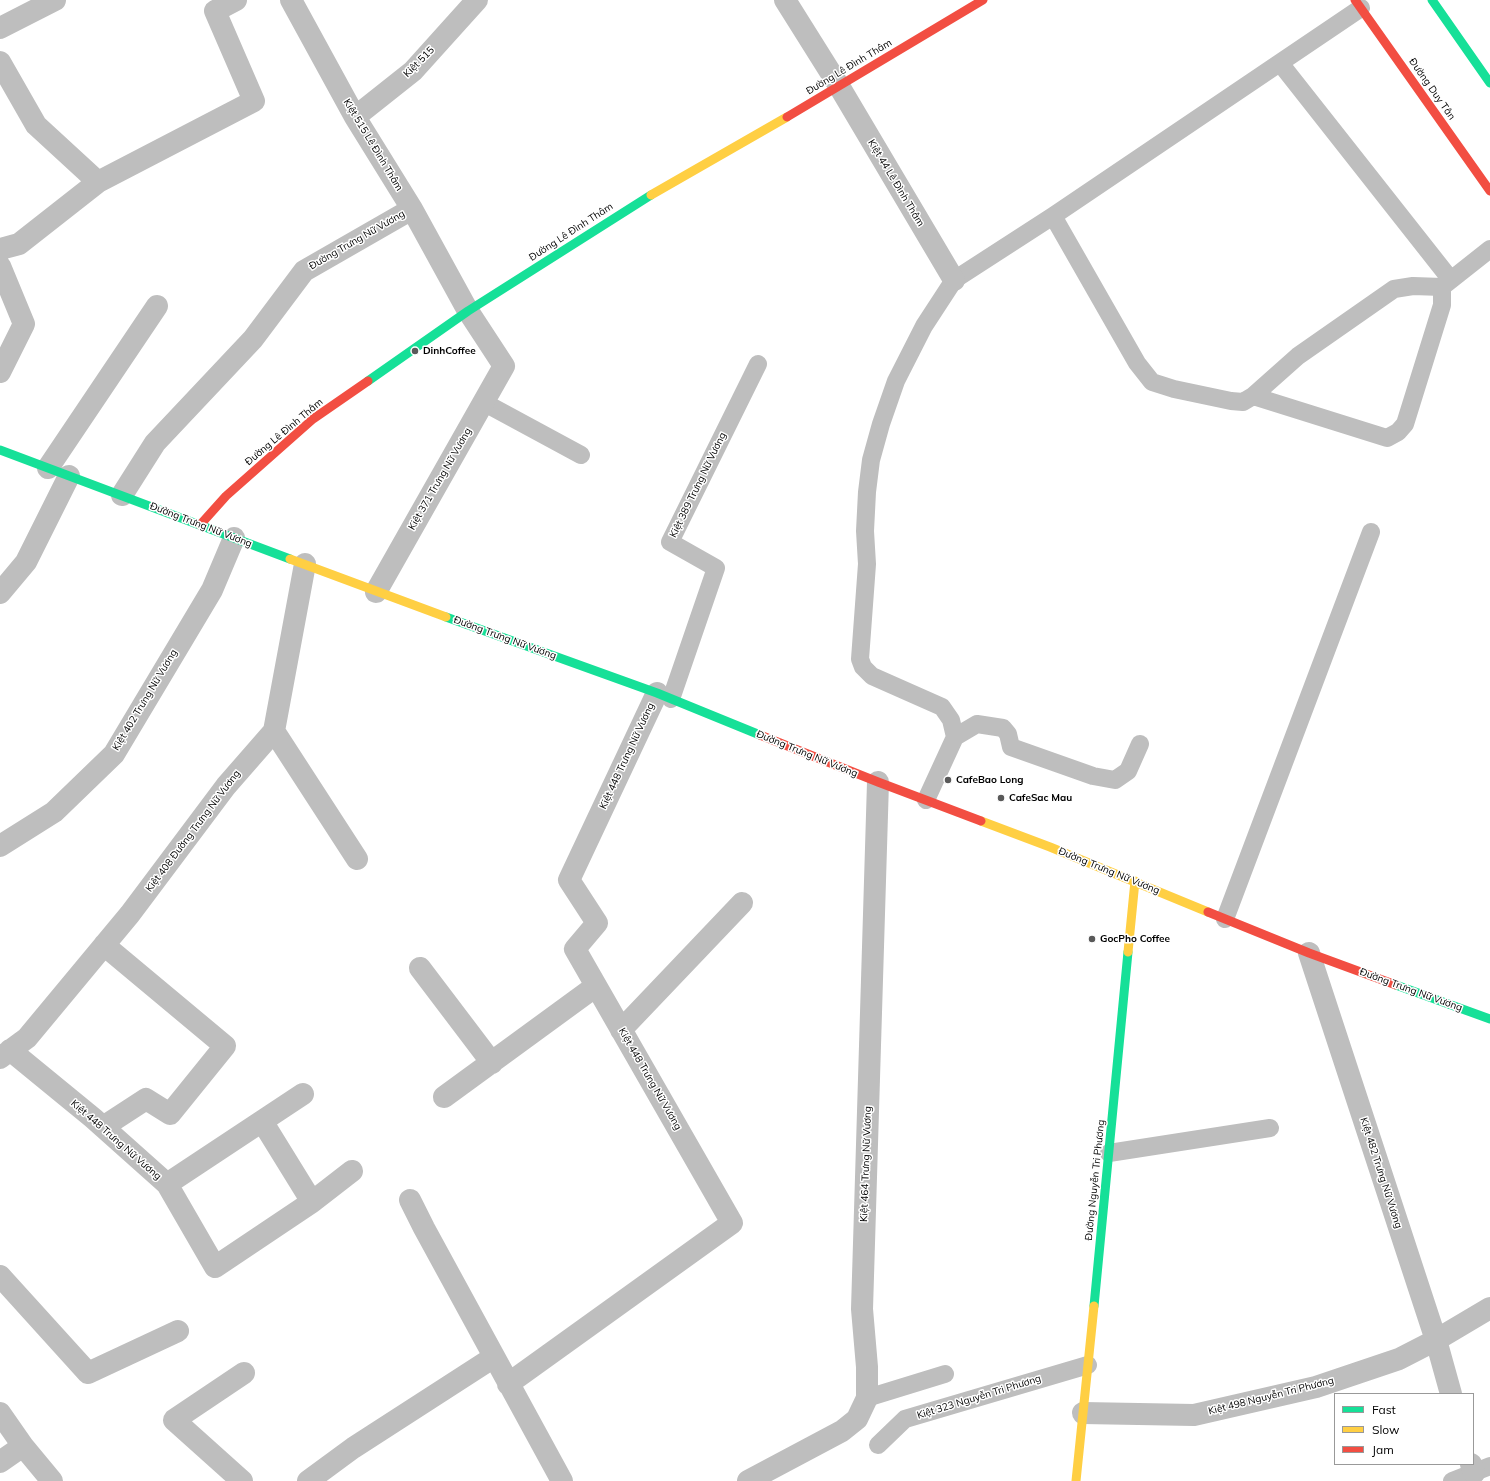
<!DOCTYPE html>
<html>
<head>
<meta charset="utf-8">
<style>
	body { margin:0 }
	#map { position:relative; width:1490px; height:1481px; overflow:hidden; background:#fff; font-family:Mulish,sans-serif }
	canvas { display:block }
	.legend { position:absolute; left:1334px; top:1393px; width:140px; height:72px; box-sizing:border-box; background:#fff; border:1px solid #999; margin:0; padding:5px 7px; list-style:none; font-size:12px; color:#000 }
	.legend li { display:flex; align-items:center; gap:8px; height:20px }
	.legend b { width:20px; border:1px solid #999 }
</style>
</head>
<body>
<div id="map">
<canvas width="1490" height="1481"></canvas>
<ul class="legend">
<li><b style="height:5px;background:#16e098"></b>Fast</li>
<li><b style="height:5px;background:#ffcf43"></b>Slow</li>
<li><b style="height:5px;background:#f24e42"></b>Jam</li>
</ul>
</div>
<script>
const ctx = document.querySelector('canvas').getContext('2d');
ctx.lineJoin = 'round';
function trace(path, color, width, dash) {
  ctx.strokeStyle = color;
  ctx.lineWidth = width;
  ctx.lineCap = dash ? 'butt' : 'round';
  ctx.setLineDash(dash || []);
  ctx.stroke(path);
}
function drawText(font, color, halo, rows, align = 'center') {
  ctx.font = font + ' Mulish,sans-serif';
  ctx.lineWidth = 3;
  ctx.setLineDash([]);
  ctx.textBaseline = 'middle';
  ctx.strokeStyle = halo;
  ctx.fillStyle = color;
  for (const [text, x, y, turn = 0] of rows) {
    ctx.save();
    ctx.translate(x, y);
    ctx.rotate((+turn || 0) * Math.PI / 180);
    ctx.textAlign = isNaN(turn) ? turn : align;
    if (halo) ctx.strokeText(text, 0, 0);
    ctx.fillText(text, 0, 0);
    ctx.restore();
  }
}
trace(new Path2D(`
	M1280 63 1451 280
	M1053 216 1137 363 1152 382 1174 389 1231 401 1243 402 1253 396 1298 356 1394 289 1413 286 1442 287
	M1253 396 1387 438 1398 432 1405 424 1442 305V287L1490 249
	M483 402 581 455
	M671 699 716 568 670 542 758 364
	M955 737 977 724 1003 728 1008 734 1011 747 1093 776 1115 780 1128 771 1140 744
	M926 800 955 737 951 720 942 707 872 676 863 667 860 659 867 564 865 531 867 492 871 460 881 424 896 381 924 326 954 280 1053 216 1361 8
	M1225 919 1371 532
	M1109 1153 1270 1128
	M867 1398 945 1374
	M878 1445 905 1419 1088 1365
	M1452 1481 1490 1466`), '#bebebe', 18);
trace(new Path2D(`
	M291 0 355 117 412 209 468 311 504 366 376 592
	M785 0 839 86 954 280
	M0 28 55 0
	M0 62 36 125 98 182
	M355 117 413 71 477 0
	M0 249 19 244 98 182 254 101 215 11 236 0
	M0 266 24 324 0 372
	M48 468 157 306
	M122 495 155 443 253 339 304 271 412 209
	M0 593 26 562 69 476
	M274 731 357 859
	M0 846 54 812 114 754 212 590 234 538
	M1309 953 1436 1340 1451 1394
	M420 968 492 1063
	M621 1030 742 903
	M10 1050 93 1118 167 1184 215 1267 312 1202 352 1171
	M0 1058 27 1038 130 914 226 786 274 731 305 564
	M444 1097 596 986
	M262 1121 312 1202
	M103 1127 146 1099 170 1114 225 1046 104 945
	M167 1184 303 1094
	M410 1200 424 1228 562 1481
	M0 1276 88 1373 178 1331
	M508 1384 732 1223 575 949 597 923 569 880 657 693
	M0 1413 23 1446 52 1481
	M1083 1413 1194 1415 1316 1387 1399 1359 1436 1340 1490 1308
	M0 1462 23 1446
	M1471 1464 1474 1473
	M242 1481 174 1420 244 1373
	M308 1481 353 1448 494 1357
	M748 1481 842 1431 857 1419 867 1398V1367L862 1309 878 782`), '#bebebe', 22);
trace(new Path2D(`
	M1432 0 1490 83
	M368 381 468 311 651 195
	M0 450 290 559
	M446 617 657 693 760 735
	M1396 985 1490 1019
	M1094 1306 1128 952`), '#16e098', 9);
trace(new Path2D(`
	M651 195 787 117
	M290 559 446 617
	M981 821 1050 847 1208 912
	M1128 952 1135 881
	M1076 1481 1094 1306`), '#ffcf43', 9);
trace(new Path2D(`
	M1355 0 1490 191
	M787 117 983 0
	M200 525 226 496 313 419 368 381
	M760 735 878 782 981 821
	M1208 912 1309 953 1396 985`), '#f24e42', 9);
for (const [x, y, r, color] of [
	[415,351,4,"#595959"],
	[948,780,4,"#595959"],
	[1001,798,4,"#595959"],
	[1092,939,4,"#595959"]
]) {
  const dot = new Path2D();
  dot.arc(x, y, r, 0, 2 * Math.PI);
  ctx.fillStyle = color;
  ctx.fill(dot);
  trace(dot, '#fff', 1.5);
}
drawText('10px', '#000', '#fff', [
	["Kiệt 515",419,62,-45],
	["Đường Lê Đình Thâm",849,67,-31],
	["Đường Duy Tân",1432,89,55],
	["Kiệt 515 Lê Đình Thâm",373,145,59],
	["Kiệt 44 Lê Đình Thâm",896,183,59],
	["Đường Lê Đình Thâm",571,232,-33],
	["Đường Trưng Nữ Vương",357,240,-30],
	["Đường Lê Đình Thâm",284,432,-40],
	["Kiệt 371 Trưng Nữ Vương",440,479,-60],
	["Kiệt 389 Trưng Nữ Vương",698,485,-64],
	["Đường Trưng Nữ Vương",201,525,21],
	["Đường Trưng Nữ Vương",505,638,20],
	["Kiệt 402 Trưng Nữ Vương",145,700,-59],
	["Đường Trưng Nữ Vương",807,754,22],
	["Kiệt 448 Trưng Nữ Vương",627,756,-65],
	["Kiệt 408 Đường Trưng Nữ Vương",193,831,-53],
	["Đường Trưng Nữ Vương",1109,871,22],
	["Đường Trưng Nữ Vương",1411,990,20],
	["Kiệt 448 Trưng Nữ Vương",650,1079,60],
	["Kiệt 448 Trưng Nữ Vương",116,1140,41],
	["Kiệt 464 Trưng Nữ Vương",866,1164,-88],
	["Kiệt 482 Trưng Nữ Vương",1381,1173,72],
	["Đường Nguyễn Tri Phương",1095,1180,-84],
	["Kiệt 498 Nguyễn Tri Phương",1271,1396,-14],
	["Kiệt 323 Nguyễn Tri Phương",979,1397,-17]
]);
drawText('bold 10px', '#000', '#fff', [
	["DinhCoffee",423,351],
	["CafeBao Long",956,780],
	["CafeSac Mau",1009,798],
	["GocPho Coffee",1100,939]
], 'left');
</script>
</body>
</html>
